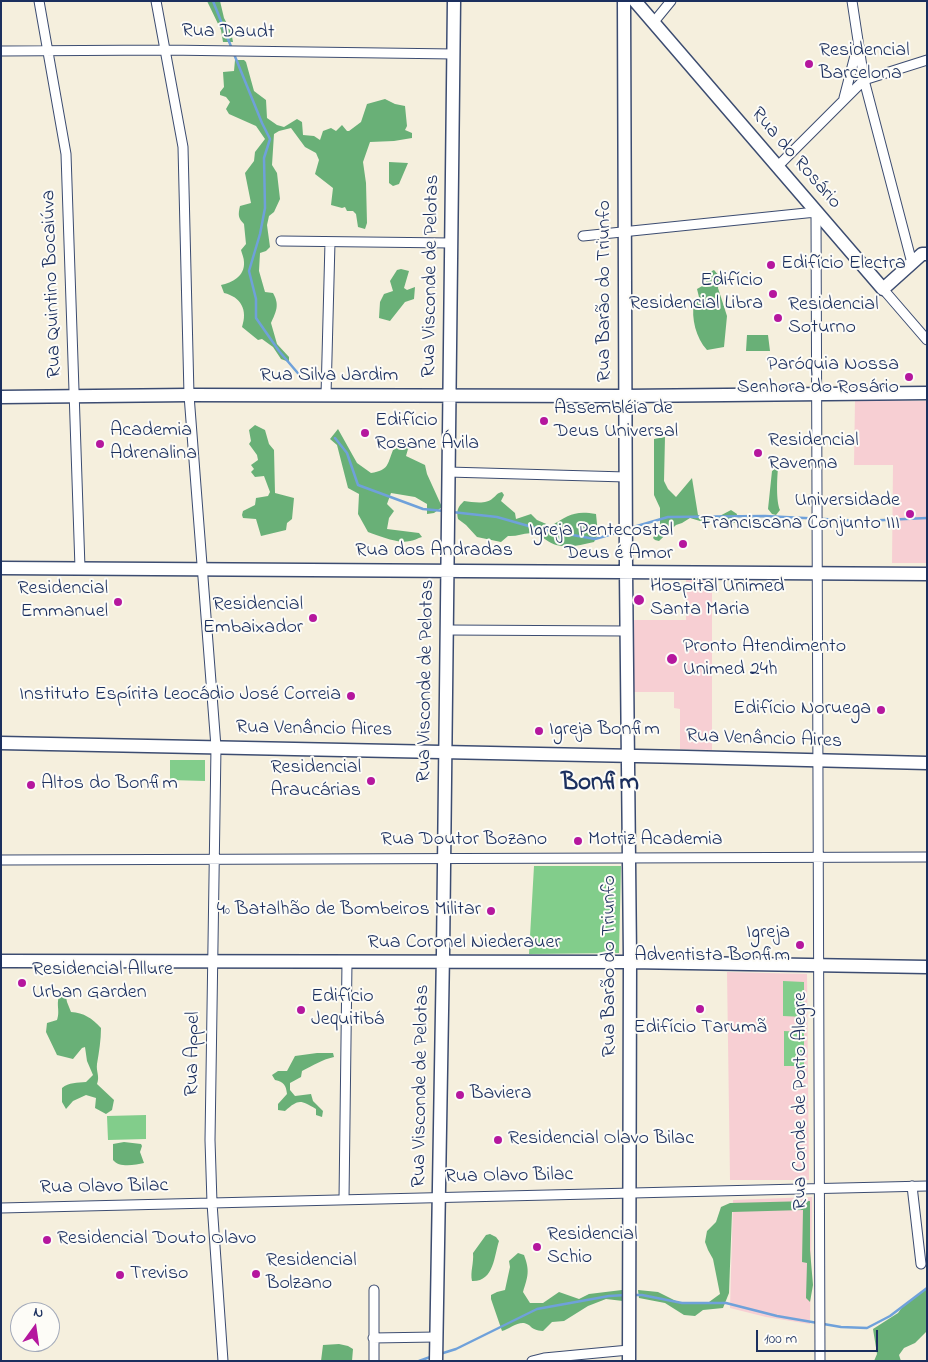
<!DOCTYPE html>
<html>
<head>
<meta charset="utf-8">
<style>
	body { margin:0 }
	#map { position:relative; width:928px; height:1362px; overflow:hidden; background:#f5efdd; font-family:"Indie Flower",sans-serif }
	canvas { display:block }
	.frame { position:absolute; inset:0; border:2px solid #1b2f5e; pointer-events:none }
	.north { position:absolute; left:10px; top:1302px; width:50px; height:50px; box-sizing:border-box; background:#fdfcf7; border:1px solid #a3aaba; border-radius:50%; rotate:14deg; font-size:14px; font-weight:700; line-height:20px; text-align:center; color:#1b2f5e }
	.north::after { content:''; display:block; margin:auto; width:18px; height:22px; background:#b5179e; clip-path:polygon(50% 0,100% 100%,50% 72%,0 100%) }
	.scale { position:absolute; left:756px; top:1330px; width:122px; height:22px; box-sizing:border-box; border:2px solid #1b2f5e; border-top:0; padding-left:6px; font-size:15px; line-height:18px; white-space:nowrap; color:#1b2f5e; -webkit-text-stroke:4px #fdfcf7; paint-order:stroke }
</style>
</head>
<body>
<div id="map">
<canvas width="928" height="1362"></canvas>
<div class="frame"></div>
<div class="north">N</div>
<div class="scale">100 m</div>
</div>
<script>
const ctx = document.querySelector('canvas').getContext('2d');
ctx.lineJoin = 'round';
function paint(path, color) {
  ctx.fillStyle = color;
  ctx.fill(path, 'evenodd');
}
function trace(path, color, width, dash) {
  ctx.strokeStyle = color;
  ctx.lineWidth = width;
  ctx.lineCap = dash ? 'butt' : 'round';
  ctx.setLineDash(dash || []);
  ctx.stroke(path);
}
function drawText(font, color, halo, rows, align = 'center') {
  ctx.font = font + ' "Indie Flower",sans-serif';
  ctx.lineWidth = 4;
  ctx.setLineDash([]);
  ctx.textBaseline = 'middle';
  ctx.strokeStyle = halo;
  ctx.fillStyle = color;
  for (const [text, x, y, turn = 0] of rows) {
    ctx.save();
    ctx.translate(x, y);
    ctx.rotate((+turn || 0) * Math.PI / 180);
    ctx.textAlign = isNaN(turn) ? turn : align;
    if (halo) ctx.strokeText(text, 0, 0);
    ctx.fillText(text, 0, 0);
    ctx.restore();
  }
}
paint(new Path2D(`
	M855 400 927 401V563H892L893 465H854Z
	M686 577H712V750L680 749V709L674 708V692H634L633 620H686Z
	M727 972 807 974 809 1180H730Z
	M812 1197 810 1324 766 1317 730 1308 733 1200Z`), '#f7cfd3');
paint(new Path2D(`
	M170 760H205V781L170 780Z
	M534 866H621L619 953 529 954Z
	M783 981 804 982V1017L783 1016Z
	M784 1031 804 1032V1066H784Z
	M146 1115V1139L108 1140 107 1116Z`), '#82cd8b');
paint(new Path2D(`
	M207 1H220L224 18 231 31 233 42H223L221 30Z
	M235 60H244L246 62 254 91 266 100 267 118 277 125 284 127 297 119 302 122 303 135 314 136 320 140 323 131 331 128 336 131 342 125 347 131H349L361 122 367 104 385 99 395 104 405 106 407 126 405 130 412 133V138L394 141 370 142 363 162 366 183 367 223 365 229 358 227 356 214 353 211H347L345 207 342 208 331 205 333 188 315 174 319 160 316 153 305 147 291 128 279 131 274 134 272 165 277 173 280 199 274 212 269 216 267 225 270 247 266 251 260 253 259 271 265 292 273 293C280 305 276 312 271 323L277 344 289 357V362L281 359 273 347 262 339 258 340 242 327C248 310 241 297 224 293L221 285C232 283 245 276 244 262 244 258 242 254 241 250L246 244 244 224C238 218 238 215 240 206L251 203 245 173 254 161 255 152 265 139 256 126 229 114 226 109 230 102 226 97 220 95V92L224 87 223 72 234 71Z
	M389 162 408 163 399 184 393 186 389 183Z
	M401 269 409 271 404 288 407 290 415 287 414 299 405 302 390 321 379 318 380 302 384 294 393 291 390 281 397 270Z
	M714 270 720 277 718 288 727 316 724 347 707 350C696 338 691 318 694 303L700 301 697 289 704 285 707 280 706 274Z
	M747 335H768L770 351H746Z
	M255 425 265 430 269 444 274 450 275 493 294 498 292 519 287 523 286 530 261 536 256 519 243 518 242 515 243 511 255 505 256 498 268 496 270 492 264 476 255 477 251 472 254 469 251 465 258 460 257 455 249 444 251 441 249 430Z
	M338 429 357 463 371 473C389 470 387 465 393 450L401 446 406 447 408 449 406 456 425 465 427 474 442 507 434 513 427 514V504L415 497 391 493 387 504 394 511 389 518 387 529 419 533 422 537C418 538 413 541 410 541 397 544 380 536 368 532L358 514 359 494 348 488 337 445 330 439Z
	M665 437 664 481 668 489 676 497 692 478 698 515 714 519 731 510 737 514 735 523 700 521 690 518 682 523 676 525 659 541 655 540 653 538 660 525V508L654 495V439Z
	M776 468H778C777 479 776 501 780 510L776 515 772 514 768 509 772 471Z
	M502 492 504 495 501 501 515 513 516 519 531 514 537 520 551 526C568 515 575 510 596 514L598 534 594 542C581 545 569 548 556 545 549 543 542 536 535 534 526 531 518 537 508 536L501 542 477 537 466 525 458 519C456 510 458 507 464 501 473 502 486 505 493 498 497 495 497 493 502 492Z
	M62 991 65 992 67 1002 71 1012C84 1013 92 1018 101 1028 101 1040 99 1052 97 1064 96 1072 100 1076 97 1084L114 1100 112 1110 106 1114 95 1108 96 1098 86 1095 73 1101 66 1109 62 1102V1088C69 1082 77 1083 86 1082L93 1075 87 1061 85 1047 82 1048 73 1059 57 1055 46 1032 47 1023 57 1020C61 1010 54 1002 62 991Z
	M317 1053H333L334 1057C321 1060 314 1065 302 1071L301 1077 290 1083V1090L295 1096 311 1094 313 1101 323 1111 322 1117 316 1115V1109C300 1100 299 1099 285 1111L278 1110V1104L287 1094C286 1085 284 1082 275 1080L272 1075 278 1071H287L295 1056Z
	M124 1142 141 1144 142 1146 140 1152 144 1163C135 1165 119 1168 113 1160V1144Z
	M810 1201V1250L813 1285 810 1302 806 1298 807 1263 802 1262 803 1210 732 1212 729 1293 723 1308 703 1310 695 1316 684 1315 665 1303 639 1298 638 1290 658 1292 678 1302H709L720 1294 713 1259 708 1250 705 1242 707 1231 716 1222 721 1207 730 1203Z
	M490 1234 496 1237 499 1241C494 1256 494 1282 472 1281 470 1272 474 1263 473 1253L486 1235Z
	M518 1253 524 1255C530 1271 528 1276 523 1292L530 1303H543L559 1292 579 1299 589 1294 622 1290 623 1301 606 1299 588 1306 564 1321 552 1322 543 1331C529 1330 533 1325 524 1323 517 1322 509 1329 502 1331L491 1299V1295L497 1292 505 1290 510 1267 509 1261Z
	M927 1288V1331L915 1343 904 1348 899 1355 901 1361H874L877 1354 873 1329 898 1313 903 1306Z
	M339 1344 348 1346 353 1349 352 1361H321L323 1345Z`), '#69b077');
trace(new Path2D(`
	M213 1 232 49
	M234 54 262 123 270 139 264 158 265 208 260 234 249 271 256 299V318L279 351 302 378
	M335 438 347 453 358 485 423 509 444 511
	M452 512 497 517 539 529 595 539 623 531
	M630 528 668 517 765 516 863 521 927 518
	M634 1295H642L682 1303H726L777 1316 841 1327 867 1328 890 1316 927 1288
	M440 1354 456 1349 537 1309 609 1296 626 1295
	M419 1361 433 1356`), '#6fa1da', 2.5);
const street = new Path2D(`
	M39 1 66 154 80 568
	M156 1 183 147 189 395 216 747 210 1140 212 1203 223 1361
	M852 1 864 80 912 263
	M653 23 671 1
	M1 51 165 50 454 54
	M844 98 857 48
	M777 167 864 80 927 60
	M583 236 816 212 820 1361
	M281 241 451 243
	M883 289 927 340
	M326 395 330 242
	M448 472 626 477
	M447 630 627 631
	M1 860 927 857
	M912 1186 921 1264
	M344 1199 347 962
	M1 1208 927 1186
	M373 1338 436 1337
	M374 1361V1290
	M532 1361 544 1358 629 1350`);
const secondary = new Path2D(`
	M624 1 626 572 630 958 629 1361
	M635 1 883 289 922 254H927
	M1 397 189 395 625 396 927 393
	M1 568 927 574
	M1 743 686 757 927 763
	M1 961 630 962 927 967
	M436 1361 443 953 454 1`);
trace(street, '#3c4c71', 11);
trace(secondary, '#3c4c71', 15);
trace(street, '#fff', 9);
trace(secondary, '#fff', 12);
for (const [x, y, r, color] of [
	[809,64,5,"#b5179e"],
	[771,265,5,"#b5179e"],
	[773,294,5,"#b5179e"],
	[778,318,5,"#b5179e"],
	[909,377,5,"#b5179e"],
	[544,421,5,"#b5179e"],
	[365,433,5,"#b5179e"],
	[100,444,5,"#b5179e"],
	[758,453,5,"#b5179e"],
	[910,514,5,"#b5179e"],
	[683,544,5,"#b5179e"],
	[639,600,6,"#b5179e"],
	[118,602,5,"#b5179e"],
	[313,618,5,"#b5179e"],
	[672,659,6,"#b5179e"],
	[351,696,5,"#b5179e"],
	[881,710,5,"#b5179e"],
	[539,731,5,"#b5179e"],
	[371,781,5,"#b5179e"],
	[31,785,5,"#b5179e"],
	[578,841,5,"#b5179e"],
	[491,911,5,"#b5179e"],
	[800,945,5,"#b5179e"],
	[22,983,5,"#b5179e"],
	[700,1009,5,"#b5179e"],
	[301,1010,5,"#b5179e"],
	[460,1095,5,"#b5179e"],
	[498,1140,5,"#b5179e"],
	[47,1240,5,"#b5179e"],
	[537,1247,5,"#b5179e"],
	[256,1274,5,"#b5179e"],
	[120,1275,5,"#b5179e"]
]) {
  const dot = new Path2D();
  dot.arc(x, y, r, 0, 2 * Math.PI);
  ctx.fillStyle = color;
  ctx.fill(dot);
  trace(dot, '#fdfcf7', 2);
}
drawText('20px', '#1b2f5e', '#fdfcf7', [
	["Rua Daudt",228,33,1],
	["Rua do Rosário",795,159,49],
	["Rua Visconde de Pelotas",432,276,-89],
	["Rua Quintino Bocaiúva",53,284,-92],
	["Rua Barão do Triunfo",606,291,-90],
	["Rua Silva Jardim",329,377],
	["Rua dos Andradas",434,552],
	["Rua Visconde de Pelotas",427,681,-89],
	["Rua Venâncio Aires",314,730,1],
	["Rua Venâncio Aires",764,740,2],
	["Rua Doutor Bozano",464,841],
	["Rua Coronel Niederauer",464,944],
	["Rua Barão do Triunfo",611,966,-90],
	["Rua Appel",194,1054,-89],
	["Rua Visconde de Pelotas",422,1086,-89],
	["Rua Conde de Porto Alegre",802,1101,-90],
	["Rua Olavo Bilac",509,1177,-1],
	["Rua Olavo Bilac",104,1188,-1]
]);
drawText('20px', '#1b2f5e', '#fdfcf7', [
	["Residencial",819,52],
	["Barcelona",819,75],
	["Edifício Electra",781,265],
	["Edifício",763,282,"right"],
	["Residencial Libra",763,305,"right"],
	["Residencial",788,306],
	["Soturno",788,329],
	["Paróquia Nossa",899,366,"right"],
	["Senhora do Rosário",899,389,"right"],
	["Assembléia de",554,410],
	["Deus Universal",554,433],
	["Edifício",375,422],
	["Rosane Ávila",375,445],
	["Academia",110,432],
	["Adrenalina",110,455],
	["Residencial",768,442],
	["Ravenna",768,465],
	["Universidade",900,502,"right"],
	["Franciscana Conjunto III",900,525,"right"],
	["Igreja Pentecostal",673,532,"right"],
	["Deus é Amor",673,555,"right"],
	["Hospital Unimed",650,588],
	["Santa Maria",650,611],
	["Residencial",108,590,"right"],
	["Emmanuel",108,613,"right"],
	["Residencial",303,606,"right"],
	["Embaixador",303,629,"right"],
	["Pronto Atendimento",683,648],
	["Unimed 24h",683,671],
	["Instituto Espírita Leocádio José Correia",341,696,"right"],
	["Edifício Noruega",871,710,"right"],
	["Igreja Bonfim",549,731],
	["Residencial",361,769,"right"],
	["Araucárias",361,792,"right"],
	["Altos do Bonfim",41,785],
	["Motriz Academia",588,841],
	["4º Batalhão de Bombeiros Militar",481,911,"right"],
	["Igreja",790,934,"right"],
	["Adventista Bonfim",790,957,"right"],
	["Residencial Allure",32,971],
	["Urban Garden",32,994],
	["Edifício",311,998],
	["Jequitibá",311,1021],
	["Edifício Tarumã",700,1029,"center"],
	["Baviera",470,1095],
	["Residencial Olavo Bilac",508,1140],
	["Residencial",547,1236],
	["Schio",547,1259],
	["Residencial Douto Olavo",57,1240],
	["Residencial",266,1262],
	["Bolzano",266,1285],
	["Treviso",130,1275]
], 'left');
drawText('bold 25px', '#1b2f5e', '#fdfcf7', [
	["Bonfim",600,785]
]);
</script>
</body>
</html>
